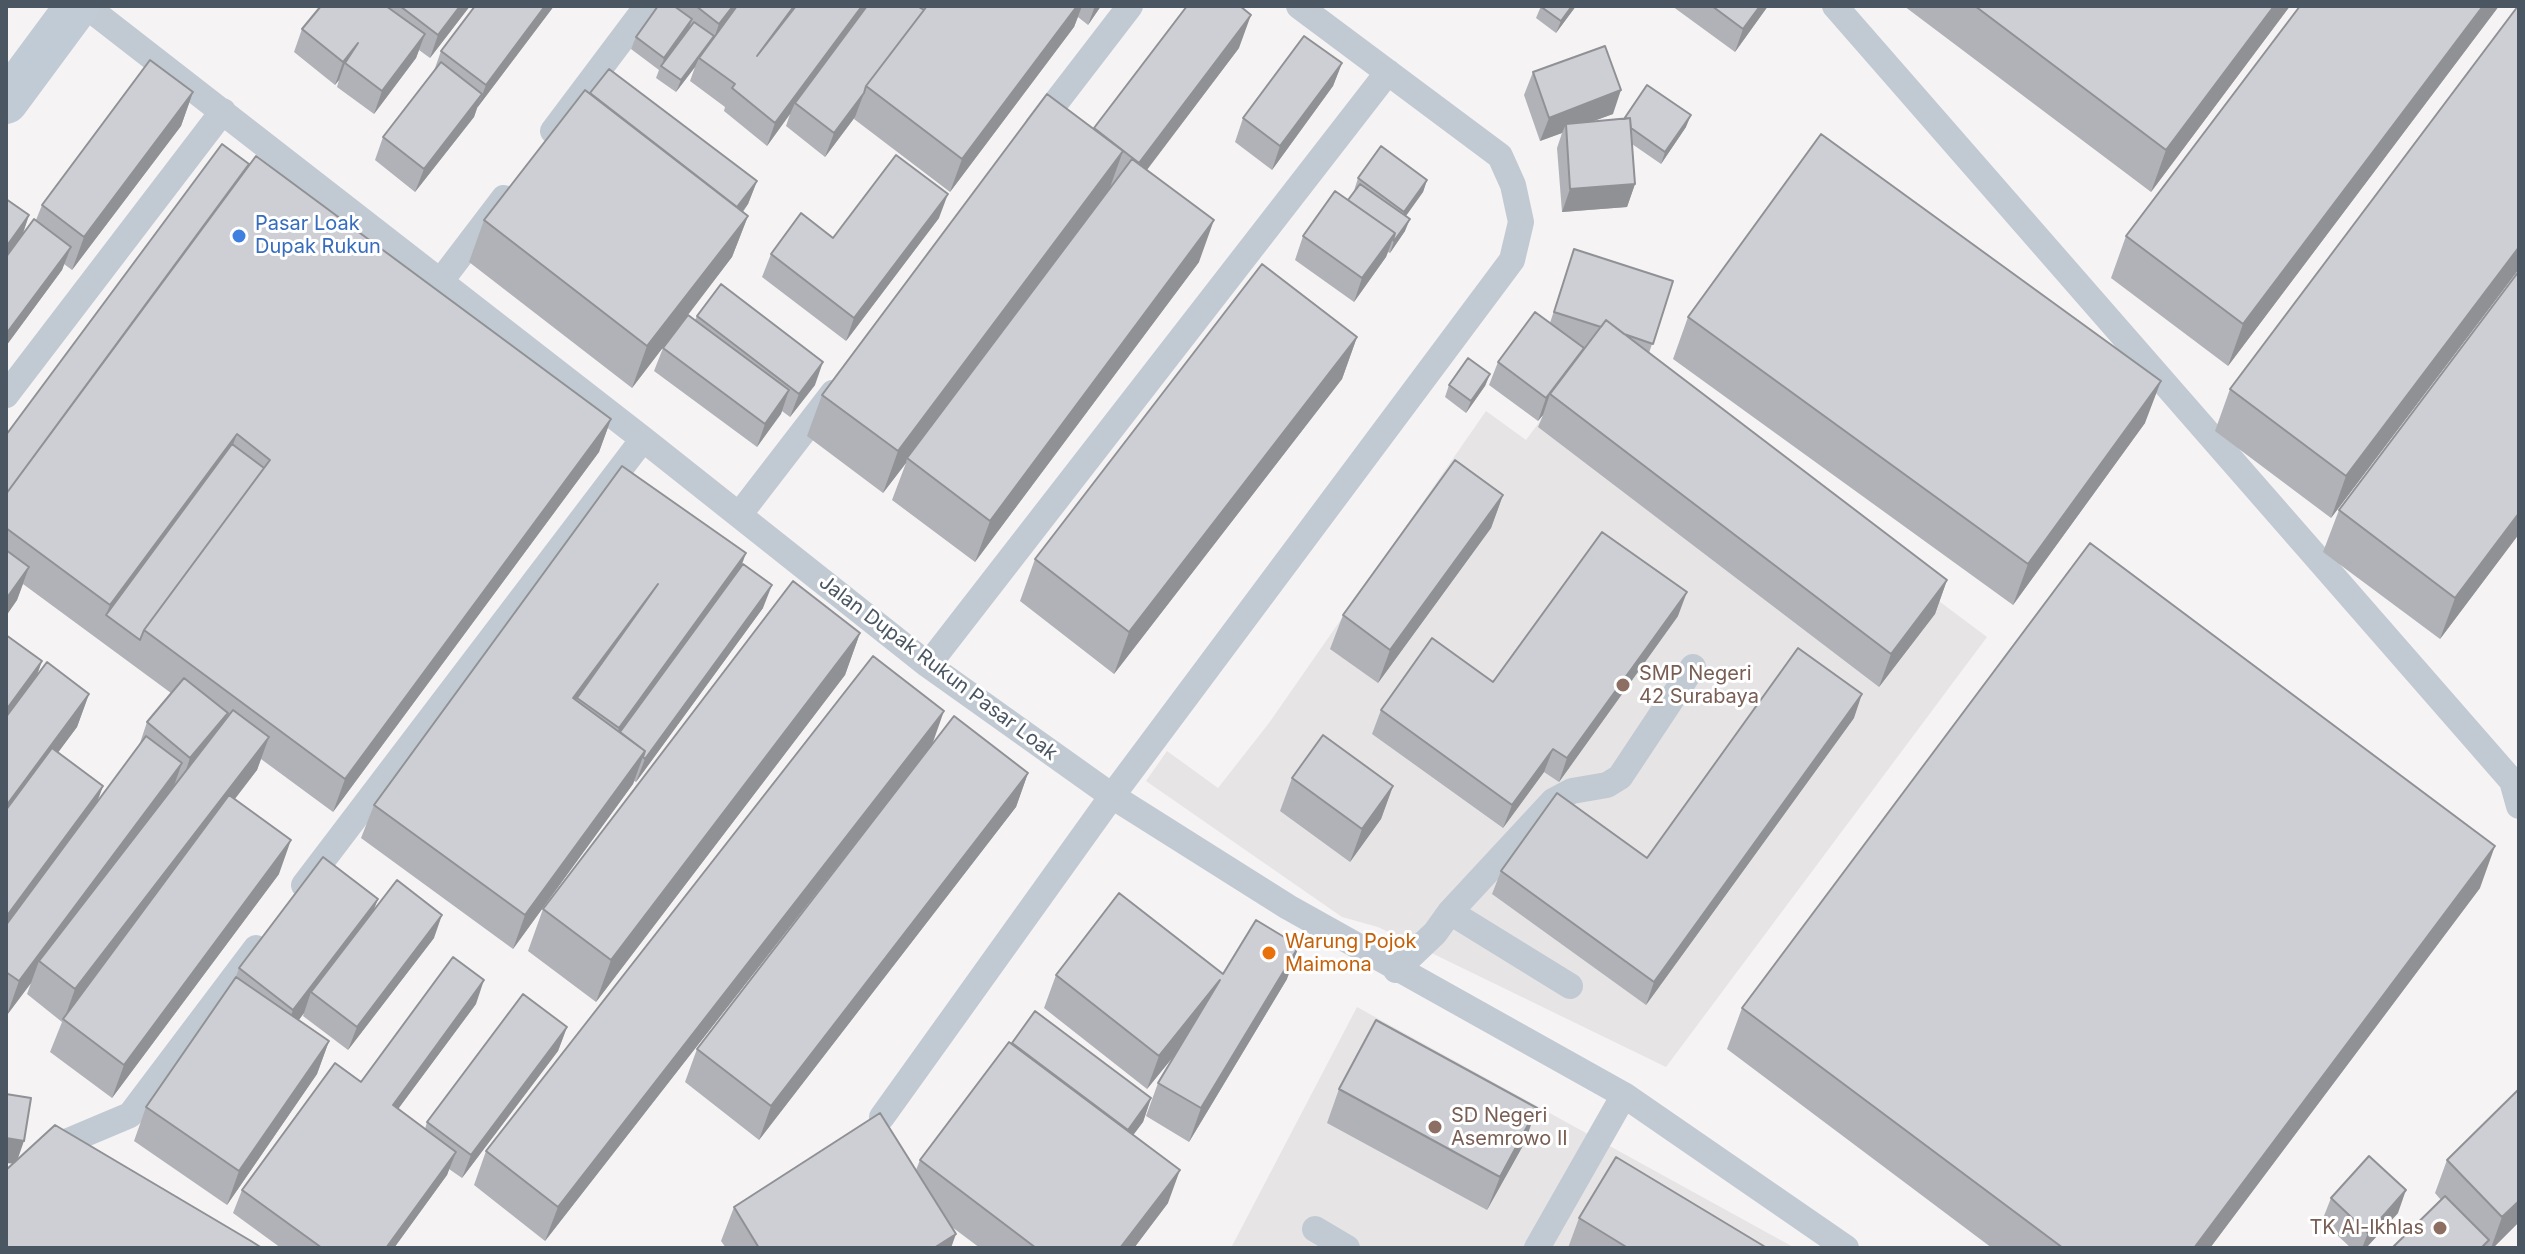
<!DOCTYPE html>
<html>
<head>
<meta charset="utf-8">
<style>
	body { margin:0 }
	#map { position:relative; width:2525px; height:1254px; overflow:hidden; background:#f5f3f3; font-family:Inter,sans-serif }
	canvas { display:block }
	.frame { position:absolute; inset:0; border:8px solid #4a5661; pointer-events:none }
</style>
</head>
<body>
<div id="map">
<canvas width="2525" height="1254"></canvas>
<div class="frame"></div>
</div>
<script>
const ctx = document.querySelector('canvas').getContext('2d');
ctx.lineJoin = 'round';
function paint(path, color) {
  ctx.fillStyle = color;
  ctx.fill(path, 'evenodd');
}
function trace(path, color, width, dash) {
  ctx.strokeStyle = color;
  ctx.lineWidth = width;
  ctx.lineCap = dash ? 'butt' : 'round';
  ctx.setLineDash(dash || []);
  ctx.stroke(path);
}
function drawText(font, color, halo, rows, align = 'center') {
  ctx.font = font + ' Inter,sans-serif';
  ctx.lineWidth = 6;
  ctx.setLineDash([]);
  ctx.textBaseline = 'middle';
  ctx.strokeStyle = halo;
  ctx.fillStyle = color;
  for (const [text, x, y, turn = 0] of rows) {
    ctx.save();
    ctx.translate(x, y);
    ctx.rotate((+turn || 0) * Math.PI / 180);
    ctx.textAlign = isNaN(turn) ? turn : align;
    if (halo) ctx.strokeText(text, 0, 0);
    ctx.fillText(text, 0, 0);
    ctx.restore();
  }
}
paint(new Path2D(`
	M1592 352 1636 375 1987 637 1666 1067 1378 927 1342 917 1146 781 1167 751 1218 788 1269 723 1486 411 1526 440Z
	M1357 1007 1795 1248H1231Z`), '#e6e4e5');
trace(new Path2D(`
	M86 6 643 439 928 665 1112 796 1288 907 1624 1095 1846 1248
	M1835 6 2512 781 2519 806
	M1037 127 1130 6
	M553 131 647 6
	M440 282 504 198
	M6 395 223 111
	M739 515 833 393
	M928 665 1388 72
	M304 885 643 439
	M1450 912 1553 801 1572 791 1607 785 1620 777 1693 667
	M1396 970 1435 933 1450 912 1570 986
	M882 1117 1112 796 1512 260 1521 222 1513 185 1500 156 1299 6
	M47 1150 130 1115 256 948
	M1315 1229 1347 1248
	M1537 1248 1624 1095`), '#c1cad2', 26);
trace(new Path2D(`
	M6 102 77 6`), '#c1cbd6', 44);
paint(new Path2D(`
	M321 6H470L430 58 419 50 416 58 374 114 337 87 339 80 335 85 294 52 302 29Z
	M475 6H554L477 108 474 117 415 192 375 160 383 137 434 71 441 51Z
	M658 6H1101L1088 25 1078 17 1074 27 950 192 854 119 855 117 825 157 786 126 790 114 767 146 724 111 725 107 690 81 695 67 676 92 656 78 659 70 631 49 636 37Z
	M1541 6H1576L1556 33 1536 18Z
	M1672 6H1768L1735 52Z
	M1904 6H2290L2151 192Z
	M2300 6H2499L2228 366 2111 278 2126 236Z
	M2519 6V269L2331 518 2215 431 2230 389Z
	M1239 48 1147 170 1199 262 975 562 892 500 906 463 883 493 807 436 822 395 1094 129Z
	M1342 63 1333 86 1272 170 1235 142 1243 118Z
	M1533 72 1613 114 1591 122 1686 127 1661 164 1632 144 1635 184 1627 207 1562 212 1557 148 1562 133 1540 141 1524 95Z
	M193 92 181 126 72 270 64 264 62 270 6 346V199L29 215 22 236 36 220 42 205Z
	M590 93 757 181 748 204 743 212 748 216 732 257 688 315 695 320 697 316 815 385 790 417 782 411 757 447 654 371 663 348 671 337 632 388 469 262 484 220Z
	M1358 178 1427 180 1423 192 1406 216 1405 231 1390 253 1388 252 1386 257 1354 302 1295 260 1303 236 1348 200 1354 191Z
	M939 218 846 341 762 277 771 254Z
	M1574 249 1673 281 1649 353 1947 580 1935 614 1879 687 1538 427 1543 415 1538 421 1489 385 1498 362 1550 323Z
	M1688 317 2145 423 2013 605 1673 359Z
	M1357 337 1342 379 1114 674 1020 601 1035 559Z
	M1490 374 1485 386 1466 413 1445 397 1449 385Z
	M611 419 599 452 333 812 261 759 257 770 235 799 279 874 112 1098 50 1052 62 1022 27 994 31 983 7 1015 6 1014V635L42 661 36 676 89 694 77 727 58 752 103 786 96 803 139 746 147 722 171 693 23 584 17 600 6 616V435Z
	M1503 495 1491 528 1378 683 1330 649 1343 615Z
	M2339 510 2519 534 2440 639 2323 552Z
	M743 564 763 608 636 782 634 781 633 784 513 949 361 838 374 805Z
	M1678 616 1559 782 1544 772 1503 828 1372 734 1381 710 1493 682Z
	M860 633 845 675 596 1002 528 951 543 909Z
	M1854 718 1646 1005 1492 894 1501 871 1647 858Z
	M932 744 1028 773 1016 807 759 1140 685 1082 697 1049 907 776 545 1241 474 1185 486 1151Z
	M1292 778 1393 786 1381 819 1350 862 1280 811Z
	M2480 888 2210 1248H1992L1727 1049 1742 1008Z
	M378 899 373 911 434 938 348 1050 303 1016 304 1013 299 1020 329 1041 317 1074 227 1205 134 1141 146 1107 235 979 239 968Z
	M1223 974 1287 979 1189 1142 1146 1116 1158 1083 1177 1052 1147 1089 1044 1008 1056 975Z
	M476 1004 398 1109 425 1129 427 1122 567 1027 558 1051 462 1178 449 1169 447 1175 394 1248H281L233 1213 242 1190 361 1082Z
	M1012 1043 1151 1098 1143 1122 1133 1135 1168 1203 1134 1248H980L952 1227 951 1248H726L721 1241 734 1207 916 1170 920 1160Z
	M1339 1089 1525 1142 1487 1210 1327 1123Z
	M2519 1089V1222L2493 1248H2488L2486 1247V1248H2392L2441 1200 2435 1193 2447 1160Z
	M2331 1198 2398 1213 2366 1248H2351L2322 1221Z
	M1579 1218 1767 1248H1568Z`), '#b0b2b7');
paint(new Path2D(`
	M460 6H470L430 58 438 35Z
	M545 6H554L477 108 486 85Z
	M733 6H742L711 47 719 24Z
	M862 6H871L795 103 790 114 767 146 775 123Z
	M1077 6H1082L1074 27 950 192 962 159Z
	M1095 6H1101L1088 25Z
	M1572 6H1576L1556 33 1561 21Z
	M1760 6H1768L1735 52 1743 29Z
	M2274 6H2290L2151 192 2166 150Z
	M2483 6H2499L2228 366 2243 324Z
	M1251 15 1239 48 1127 196 1139 163Z
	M692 19 688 31 662 67 664 58Z
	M425 34 416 58 374 114 382 91Z
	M714 36 699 58 695 67 676 92 681 80Z
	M358 43 345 63 339 80 335 85 343 62Z
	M1342 63 1333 86 1272 170 1280 146Z
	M1621 90 1613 114 1566 131V124L1562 133 1540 141 1549 118Z
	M193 92 181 126 72 270 84 237Z
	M864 93 855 117 825 157 834 133Z
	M482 94 474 117 415 192 424 169Z
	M1691 115 1686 127 1661 164 1665 152Z
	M1123 151 1108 193 907 458 906 463 883 493 898 451Z
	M1427 180 1423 192 1400 224 1404 212Z
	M757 181 748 204 718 244 726 221Z
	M1635 184 1627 207 1562 212 1570 189Z
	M948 194 939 218 846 341 854 318Z
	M29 215 21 239 6 259V247Z
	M748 216 732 257 632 388 647 346Z
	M1410 219 1405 231 1390 253 1394 241Z
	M1214 220 1199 262 975 562 990 521Z
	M1395 233 1386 257 1354 302 1362 278Z
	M71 247 62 270 6 346V334Z
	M2519 247V269L2331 518 2346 476Z
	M1357 337 1342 379 1114 674 1129 632Z
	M1584 348 1550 394 1543 415 1538 421 1546 398Z
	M823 362 815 385 790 417 799 394Z
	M1490 374 1485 386 1466 413 1471 401Z
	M2161 381 2145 423 2013 605 2028 564Z
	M789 390 781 414 757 447 765 424Z
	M611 419 599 452 333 812 345 779Z
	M237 434 224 468 106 615 110 605Z
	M1503 495 1491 528 1378 683 1390 650Z
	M2519 513V534L2440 639 2455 598Z
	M746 553 734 587 616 738 619 728Z
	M29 567 17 600 6 616V599Z
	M1947 580 1935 614 1879 687 1891 654Z
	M658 584 577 698 569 721 573 698Z
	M772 585 763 608 636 782 645 759Z
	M1687 592 1678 616 1559 782 1567 758Z
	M860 633 845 675 596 1002 611 960Z
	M42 661 30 695 6 727V710Z
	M89 694 77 727 6 823V806Z
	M1862 694 1854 718 1646 1005 1654 982Z
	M944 711 932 745 545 1241 558 1207Z
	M228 713 219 737 182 782 190 758Z
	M269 737 257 770 64 1020 75 989Z
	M1553 749 1544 772 1503 828 1512 805Z
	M645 751 633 784 513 949 525 915Z
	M182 763 170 797 39 961 31 983 7 1015 19 981Z
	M1028 773 1016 807 759 1140 771 1106Z
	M103 786 91 819 6 934V917Z
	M1393 786 1381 819 1350 862 1362 829Z
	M291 840 279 874 112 1098 124 1065Z
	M2495 846 2480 888 2210 1248H2194Z
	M378 899 365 932 311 992 304 1013 281 1043 293 1010Z
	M442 915 434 938 348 1050 357 1027Z
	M1299 946 1287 979 1189 1142 1201 1108Z
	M484 980 476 1004 384 1128 393 1105Z
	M1220 980 1208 1014 1147 1089 1159 1056Z
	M567 1027 558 1051 462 1178 471 1155Z
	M329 1041 317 1074 227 1205 239 1171Z
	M1151 1098 1143 1122 1113 1162 1121 1138Z
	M1537 1108 1525 1142 1487 1210 1500 1177Z
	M6 1138 24 1141 16 1164 6 1163Z
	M456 1152 447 1175 394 1248H386Z
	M1180 1170 1168 1203 1134 1248H1120Z
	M2406 1190 2398 1213 2366 1248H2362L2368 1233Z
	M2519 1201V1222L2493 1248H2491L2502 1217Z
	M956 1234 951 1248H934Z`), '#909195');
const building = new Path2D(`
	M321 6H386L425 34 382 91 345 63 358 43 343 62 302 29Z
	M400 6H460L438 35Z
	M475 6H545L486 85 441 51Z
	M658 6H674L692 19 664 58 636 37Z
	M696 6H733L719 24Z
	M737 6H794L757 56 796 6H862L775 123 732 88 735 84 699 58Z
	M867 6H917L924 10 866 86 864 93 834 133 795 103Z
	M927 6H1077L962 159 866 86Z
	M1187 6H1240L1251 15 1139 163 1094 128Z
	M1540 6H1572L1561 21Z
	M1712 6H1760L1743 29Z
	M1975 6H2274L2166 150Z
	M2300 6H2483L2243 324 2126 236Z
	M2518 6 2519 247 2346 476 2230 389Z
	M694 22 714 36 681 80 661 66Z
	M1304 36 1342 63 1280 146 1243 118Z
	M1605 46 1621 90 1549 118 1533 72Z
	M150 60 193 92 84 237 42 205Z
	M441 62 482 94 424 169 383 137Z
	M609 69 757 181 737 207 590 93Z
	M1647 85 1691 115 1665 152 1631 128 1630 118 1624 119Z
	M585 90 748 216 647 346 484 220Z
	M1047 94 1123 151 898 451 822 395Z
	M1630 118 1635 184 1570 189 1566 124Z
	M1821 134 2161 381 2028 564 1688 317Z
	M222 144 249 164 6 494V435Z
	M1381 146 1427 180 1404 212 1358 178Z
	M896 155 948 194 854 318 771 254 801 213 833 238Z
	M256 156 611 419 345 779 144 630 270 460 237 434 110 605 6 528V494Z
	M1132 159 1214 220 990 521 907 458Z
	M1360 184 1410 219 1394 241 1393 240 1395 233 1348 200Z
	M1335 191 1395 233 1362 278 1303 236Z
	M6 199 29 215 6 247Z
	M34 219 71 247 6 334V257Z
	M1574 249 1673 281 1653 344 1624 334 1606 320 1601 327 1554 312Z
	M1262 264 1357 337 1129 632 1035 559Z
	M2519 271V513L2455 598 2339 510Z
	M721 284 823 362 799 394 697 316Z
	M1535 312 1584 348 1546 398 1498 362Z
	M688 315 789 390 765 424 663 348Z
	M1606 320 1947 580 1891 654 1550 394Z
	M1468 358 1490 374 1471 401 1449 385Z
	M232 444 264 468 144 630 140 640 106 615Z
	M1455 460 1503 495 1390 650 1343 615Z
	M622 466 746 553 619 728 577 698 658 584 573 698 645 751 525 915 374 805Z
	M1602 532 1687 592 1567 758 1553 749 1512 805 1381 710 1432 638 1493 682Z
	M2090 543 2495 846 2194 1248H2063L1742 1008Z
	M6 550 29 567 6 599Z
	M743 564 772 585 645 759 643 757 645 751 620 732Z
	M793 581 860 633 611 960 543 909Z
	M6 635 42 661 6 710Z
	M1798 648 1862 694 1654 982 1501 871 1557 793 1647 858Z
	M873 656 944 711 558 1207 486 1151Z
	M47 662 89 694 6 806V717Z
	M184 678 228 713 190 758 147 722Z
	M233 710 269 737 75 989 39 961Z
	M954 716 1028 773 771 1106 697 1049Z
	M1323 735 1393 786 1362 829 1292 778Z
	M146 736 182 763 19 981 6 972V925Z
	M52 748 103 786 6 917V810Z
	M229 795 291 840 124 1065 63 1019Z
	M323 857 378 899 293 1010 239 968Z
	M397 880 442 915 357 1027 311 992Z
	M1119 893 1223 974 1256 920 1299 946 1201 1108 1158 1083 1220 980 1159 1056 1056 975Z
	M453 957 484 980 393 1105 456 1152 386 1248H322L242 1190 335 1063 361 1082Z
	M236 977 329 1041 239 1171 146 1107Z
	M523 994 567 1027 471 1155 427 1122Z
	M1035 1011 1151 1098 1128 1130 1012 1043Z
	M1376 1020 1537 1108 1500 1177 1339 1089Z
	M1009 1042 1180 1170 1120 1248H1036L920 1160Z
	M2519 1089V1201L2502 1217 2447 1160Z
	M6 1094 31 1098 24 1141 6 1138Z
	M880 1113 956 1234 934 1248H759L734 1207Z
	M55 1125 251 1241 262 1248H6V1170Z
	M2369 1156 2406 1190 2368 1233 2331 1198Z
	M1616 1157 1767 1248H1628L1579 1218Z
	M2445 1196 2489 1240 2481 1248H2392Z`);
paint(building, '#cdcfd5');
trace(building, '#909195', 2);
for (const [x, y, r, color] of [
	[239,236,8,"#3f7fe0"],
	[1623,685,8,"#8d6e63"],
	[1269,953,8,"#e8710a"],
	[1435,1127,8,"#8d6e63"],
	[2440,1228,8,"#8d6e63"]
]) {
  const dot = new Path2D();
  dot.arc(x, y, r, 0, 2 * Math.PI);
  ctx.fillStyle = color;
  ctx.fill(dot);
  trace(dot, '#fff', 3);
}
drawText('20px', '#366cbe', '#fff', [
	["Pasar Loak",255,224],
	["Dupak Rukun",255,247]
], 'left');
drawText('20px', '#4a5661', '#fff', [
	["Jalan Dupak Rukun Pasar Loak",938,668,37]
]);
drawText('20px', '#785e54', '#fff', [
	["SMP Negeri",1639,674],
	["42 Surabaya",1639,697],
	["SD Negeri",1451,1116],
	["Asemrowo II",1451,1139],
	["TK Al-Ikhlas",2424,1228,"right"]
], 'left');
drawText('20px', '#c56008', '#fff', [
	["Warung Pojok",1285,942],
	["Maimona",1285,965]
], 'left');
</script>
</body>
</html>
